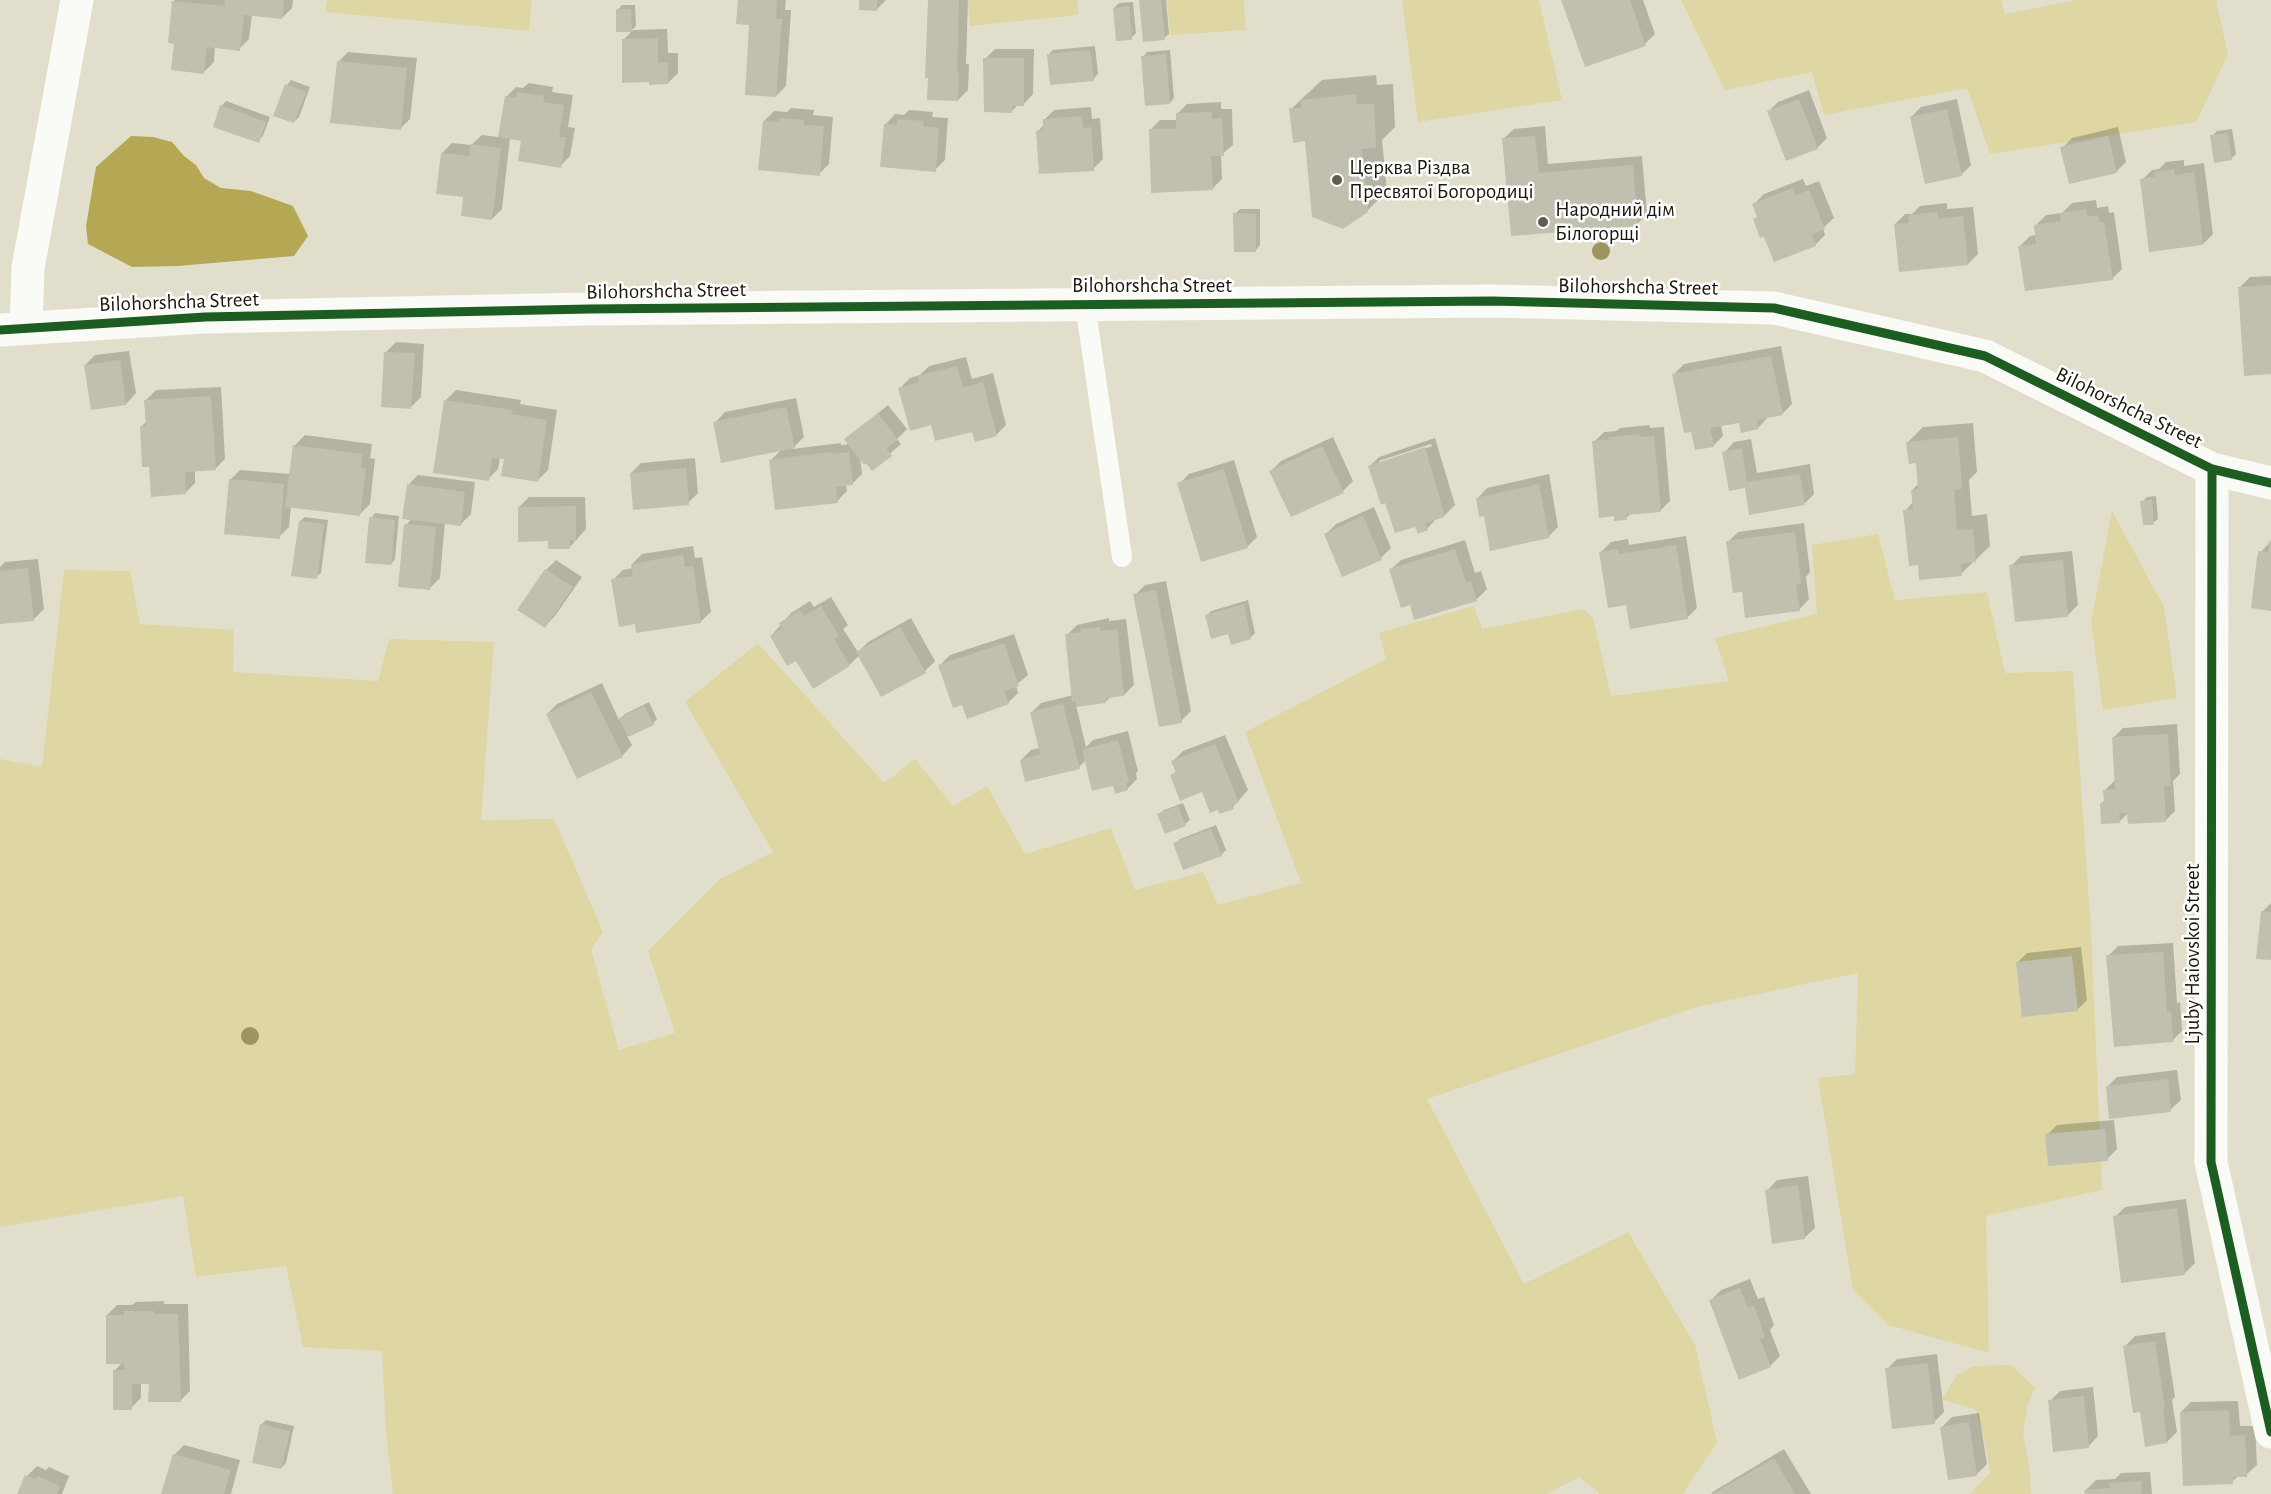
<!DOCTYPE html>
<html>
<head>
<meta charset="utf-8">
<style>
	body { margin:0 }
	canvas { display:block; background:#e1dfcc }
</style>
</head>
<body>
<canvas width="2271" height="1494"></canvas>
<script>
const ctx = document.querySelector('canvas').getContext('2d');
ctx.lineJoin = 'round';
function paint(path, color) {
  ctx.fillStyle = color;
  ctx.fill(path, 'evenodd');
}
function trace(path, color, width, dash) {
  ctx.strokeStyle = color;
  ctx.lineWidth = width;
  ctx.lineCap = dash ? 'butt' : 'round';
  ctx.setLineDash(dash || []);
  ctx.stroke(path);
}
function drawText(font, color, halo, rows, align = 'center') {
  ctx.font = font + ' "Alegreya Sans",sans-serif';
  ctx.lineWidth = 5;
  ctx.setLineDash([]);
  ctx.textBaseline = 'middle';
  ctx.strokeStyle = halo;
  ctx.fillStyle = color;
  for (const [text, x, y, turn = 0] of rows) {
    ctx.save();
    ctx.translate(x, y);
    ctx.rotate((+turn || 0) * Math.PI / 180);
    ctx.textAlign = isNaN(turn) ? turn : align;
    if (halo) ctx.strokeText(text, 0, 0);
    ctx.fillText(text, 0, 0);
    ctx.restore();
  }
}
paint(new Path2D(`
	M327 0H532L529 31 325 12Z
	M968 0H1078V15L970 26Z
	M1167 0H1244L1246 30 1170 35Z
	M1402 0H1539L1562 100 1418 122Z
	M1681 0H2001L2005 14 2076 0H2216L2228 55 2196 122 1990 154 1967 88 1824 115 1812 72 1725 90Z
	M2112 511 2164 607 2177 698 2103 710 2091 622Z
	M1878 534 1895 600 1987 592 2005 673 2073 671 2091 930 2102 1190 1986 1216 1989 1353 1888 1325 1853 1290 1818 1078 1855 1074 1858 973 1696 1007 1427 1099 1524 1284 1628 1232 1695 1345 1717 1442 1683 1494H1600L1579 1477 1547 1494H393L386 1433 382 1351 303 1347 286 1266 196 1277 183 1196 0 1227V759L42 767 64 570 130 571 140 624 234 630 233 672 378 681 389 639 494 642 481 820 554 819 603 932 591 949 619 1050 675 1033 648 951 720 879 773 852 685 702 758 643 884 783 915 759 953 806 987 786 1025 854 1111 828 1135 890 1203 872 1218 905 1301 883 1245 732 1386 659 1379 633 1474 606 1482 629 1583 609 1593 618 1611 696 1729 681 1715 638 1817 614 1812 545Z
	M2011 1365 2035 1388 2027 1407 2023 1433 2030 1472 2031 1494H1970L1990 1473 1984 1436 1975 1409 1943 1400V1398L1957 1375 1974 1366Z`), '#ded6a3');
paint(new Path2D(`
	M131 136 153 137 172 142 184 156 196 165 204 178 221 188 251 191 293 206 308 236 294 256 178 266 132 267 88 244 86 226 96 167Z`), '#b5a855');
paint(new Path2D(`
	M175 0H293L292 8 282 18 252 15 249 39 239 49 215 47 214 62 204 72 176 42 173 2Z
	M740 0H786L785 10H791L786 86 776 96 751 24Z
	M860 0H886L876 10Z
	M929 0H968L966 64H969L968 90 958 100Z
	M1141 0H1166L1169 34 1164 38Z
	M1563 0H1643L1655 34 1645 44Z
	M1133 2 1136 33 1131 38 1114 8 1119 3Z
	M622 5H635L636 26 632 30 667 29 668 53H678V73L668 83 623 40 633 30H618V10Z
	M1095 46 1098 74 1093 79 1048 55 1053 50Z
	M995 49H1034L1033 94 1023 105H1018L1012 111 985 59Z
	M1170 50 1174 98 1170 103 1143 57 1147 52Z
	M348 52 417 58 410 119 400 129 338 62Z
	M1376 75 1377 85 1393 84 1395 127 1382 140 1387 191 1367 211 1306 140 1291 109 1322 80Z
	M291 80 310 87 299 117 294 122 287 85Z
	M529 83 553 87 552 92 573 95 568 127 575 128 570 156 560 166 523 140 510 138 502 209 492 219 465 196 442 153 452 143 471 145 482 135 499 137 506 97 516 87 523 88Z
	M1809 90 1827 138 1817 148 1768 112 1778 102Z
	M1957 99 1971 165 1961 175 1911 117 1921 107Z
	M226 101 270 117 263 136 258 141 221 106Z
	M1221 102V109H1232L1233 145 1221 155 1222 179 1212 189 1150 130 1160 120H1177V114L1187 104Z
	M1091 107 1092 119 1100 118 1103 159 1093 169 1037 132 1045 124 1044 120 1054 110Z
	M791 108 814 110 813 115 833 117 829 164 819 174 764 121 774 111 787 112Z
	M909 110 933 112 932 117 948 118 945 160 935 170 885 125 895 114 904 115Z
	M1545 126 1548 164 1642 156 1647 214 1637 224 1512 235 1503 139 1514 129Z
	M2118 127 2126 162 2116 172 2062 148 2072 138Z
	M2232 129 2236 154 2231 159 2212 136 2217 131Z
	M2184 160V166L2204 163 2213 234 2203 244 2142 180 2152 170 2159 169 2166 162Z
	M1803 179 1806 186 1819 181 1834 218 1823 228 1825 235 1815 245 1758 216 1754 204 1764 194Z
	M2096 200 2097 208 2108 206 2109 213 2114 212 2122 269 2112 279 2020 246 2030 236 2037 235 2036 225 2046 215 2062 213 2072 203Z
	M1947 203V209L1973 207 1978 254 1968 264 1895 224 1905 214H1912L1920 206Z
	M1240 209H1260V245L1256 250 1235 214Z
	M2271 276V373L2240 287 2250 277Z
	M396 342 424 344 421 397 411 407 386 352Z
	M1781 346 1792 404 1782 414 1768 417 1758 428 1740 421 1721 425 1723 436 1713 446 1674 374 1684 364Z
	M129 351 136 393 126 404 85 365 95 355Z
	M966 357 972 379 993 373 1006 425 996 435 932 423 900 388 910 378 920 375 929 366Z
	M221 387 225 459 215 469 195 470V483L185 493 151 465 141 427 147 421 146 400 156 390Z
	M456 390 521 400 520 404 557 410 548 470 538 480 506 458 500 457 498 469 488 479 446 400Z
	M796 398 804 437 792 449 841 443V445L850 444 846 439 888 405 907 429 897 439 901 444 872 469 860 457 862 474 852 484 846 485 847 491 837 501 770 461 781 450 715 423 725 412Z
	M1973 423 1977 472 1969 480 1972 516 1987 514 1990 546 1961 574 1919 563 1905 511 1913 502 1912 490 1919 483 1917 462 1908 442 1923 427Z
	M1649 425 1650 428 1664 427 1670 501 1660 511 1631 514 1626 518 1594 442 1604 432 1616 431 1620 428Z
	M305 435 372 444 370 458 375 459 370 504 360 514 291 506 289 527 279 537 230 480 240 470 291 474 295 445Z
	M1333 437 1353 481 1343 491 1292 515 1271 471 1281 461Z
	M1435 438 1455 505 1445 515 1437 518 1427 529 1416 525 1386 501 1369 467 1379 457ZM1431 444 1432 446 1379 464V461Z
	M1751 439 1757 473 1810 464 1814 494 1804 504 1746 487 1724 453 1734 442Z
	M695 458 698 493 688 503 631 473 641 463Z
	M1234 460 1257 537 1247 547 1179 484 1189 474Z
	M1549 474 1558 527 1548 537 1485 514 1477 499 1487 488Z
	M418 475 475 482 471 514 461 524 445 522 440 578 430 588 406 525 412 518 408 485Z
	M2156 496 2158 519 2153 523 2142 502 2147 497Z
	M529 497H585L586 529 569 548 550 540 519 507Z
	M1374 507 1391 548 1381 558 1326 534 1336 524Z
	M375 513 399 516 395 559 391 564 371 518Z
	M305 517 328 520 321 573 316 577 300 521Z
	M1804 523 1810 572 1806 577 1809 599 1799 610 1743 590 1728 542 1738 532Z
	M1686 536 1697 608 1687 618 1627 603 1601 552 1611 542 1628 539 1629 545Z
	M1465 540 1475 573 1481 571 1487 589 1477 599 1415 618 1411 603 1390 570 1401 560Z
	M2271 541V609L2261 552Z
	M693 546 695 558 702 557 711 612 700 622 636 623 613 580 623 570 633 568 632 564 642 554Z
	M2072 551 2078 605 2068 615 2011 566 2021 556Z
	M38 559 44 609 34 619 0 618V567L5 562Z
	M556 560 582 577 555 616 545 626 546 570Z
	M1166 581 1191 711 1181 721 1135 595 1145 585Z
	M831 597 848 625 843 629 858 652 868 642 911 618 935 661 925 671 860 655 849 665 797 659 771 636 791 613 810 601 814 607Z
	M1248 600 1255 633 1250 638 1229 632 1206 616 1211 611Z
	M1109 618V621L1126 619 1134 685 1124 695 1112 696 1105 702 1076 705 1086 747 1093 740 1128 731 1138 771 1136 773 1137 779 1127 789 1114 784 1086 760 1079 767 1021 760 1031 750 1040 748 1031 713 1041 703 1073 695 1067 635 1077 625Z
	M1014 634 1028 675 1016 685 1018 693 1008 703H963L940 665 950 655Z
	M602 683 619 720 625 714 649 702 657 719 653 724 627 736 632 745 622 756 547 714 557 704Z
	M2177 724 2180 774 2173 781 2175 811 2165 821 2129 812 2119 822 2101 804 2105 800V790L2115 780 2113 738 2123 728Z
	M1225 735 1248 790 1233 807 1203 790 1172 775 1177 771 1173 761 1183 751Z
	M1183 803 1190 820 1185 824 1159 814 1164 810Z
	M1216 825 1226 850 1221 855 1175 844 1180 839Z
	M2271 903V959L2262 912Z
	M2173 943 2177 1003 2180 1002 2182 1031 2172 1041 2108 956 2118 946Z
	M2081 947 2087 1000 2077 1010 2017 963 2027 953Z
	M2177 1070 2181 1100 2170 1110 2107 1087 2117 1077Z
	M2114 1120 2117 1149 2107 1159 2047 1135 2057 1125Z
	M1808 1176 1815 1228 1804 1238 1767 1191 1777 1180Z
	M2186 1199 2195 1263 2185 1273 2115 1217 2125 1207Z
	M1750 1279 1758 1299 1764 1297 1774 1325 1770 1330 1780 1356 1770 1366 1711 1300 1721 1290Z
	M164 1301V1304H188L190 1391 180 1401 150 1382H141V1398L131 1408 115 1370 123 1362 107 1315 117 1305H132L136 1302Z
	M2165 1332 2175 1397 2172 1400 2177 1432 2167 1442 2141 1411 2125 1346 2135 1336Z
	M1937 1354 1944 1412 1934 1422 1887 1369 1897 1359Z
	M2093 1387 2098 1436 2088 1447 2050 1401 2060 1391Z
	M2238 1401 2240 1426H2255L2257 1465 2246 1475H2239L2232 1482 2181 1412 2191 1402Z
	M1979 1413 1987 1464 1977 1474 1949 1478 1942 1427 1952 1417Z
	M266 1420 294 1426 286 1463 281 1468 261 1425Z
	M184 1445 240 1460 231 1494H164L174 1455Z
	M1784 1449 1811 1494H1711L1714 1491Z
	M37 1466 46 1470 49 1467 69 1476 62 1494H19L27 1476Z
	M2150 1472 2152 1494H2086V1490L2096 1480 2115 1479 2121 1473Z`), '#0003');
paint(new Path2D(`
	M225 0H284L282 19 244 15 240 51 207 47 204 74 171 70 174 44 168 43 172 1 225 6Z
	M738 0H777L776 19H782L776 97 745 95 749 25 736 24Z
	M859 0H877V11L859 10Z
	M928 0H959L957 74 959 73 958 101 927 100 928 78H925Z
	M1139 0H1161L1165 40 1143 42Z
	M1561 0H1630L1646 46 1585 67Z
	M1129 6 1132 40 1116 41 1113 8Z
	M616 9H631L632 32H616Z
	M658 38V63L668 62V84L649 85V82L622 83V39Z
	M1090 50 1094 81 1050 85 1047 54Z
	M1166 54 1170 104 1145 106 1141 56Z
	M983 58H1024V106H1012V113L984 112Z
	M337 61 407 68 401 130 330 123Z
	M285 84 306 92 294 123 273 116Z
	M517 92 544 96 543 102 564 105 559 137H566L561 168 518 161 521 141 498 137 505 96 516 98Z
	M1356 94 1357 104H1374L1376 148 1362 149 1368 212 1343 229 1312 217 1305 141 1293 143 1289 108H1301V100Z
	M1799 99 1818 149 1786 161 1767 111Z
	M220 105 266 122 259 143 213 127Z
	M1947 109 1962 176 1925 184 1910 117Z
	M1212 112V119L1222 118 1224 156H1211L1213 190 1151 193 1149 129H1176V113Z
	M1082 116 1083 128 1091 127 1094 171 1039 174 1036 131 1043 130V119Z
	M780 118 804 120V125L824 126 820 176 758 170 763 121 779 122Z
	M897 119 924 121 923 126 939 128 936 172 880 167 884 124 897 125Z
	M2228 133 2232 160 2214 163 2210 135Z
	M1535 136 1539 173 1633 165 1638 226 1511 236 1502 138Z
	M2108 136 2117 173 2069 184 2060 147Z
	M470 144 501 148 492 220 461 216 463 197 436 194 441 153 469 156Z
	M2174 169 2175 175 2194 172 2203 245 2149 252 2140 179 2155 177 2154 172Z
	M1793 188 1796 195 1809 190 1825 229 1812 234 1816 246 1774 262 1764 237 1760 238 1753 219 1757 217 1752 204Z
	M2086 209 2087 217 2098 215 2099 222H2104L2113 280 2025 291 2018 246 2036 244 2034 225 2061 221 2060 213Z
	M1937 212 1938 219 1963 216 1968 265 1899 272 1894 224 1909 223 1908 215Z
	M1233 213 1256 214V252H1234Z
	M2271 285V374L2244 376 2238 287Z
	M384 352 415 353 411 409 381 407Z
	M1771 356 1783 415 1757 420 1758 429 1741 433 1739 423 1710 428 1714 447 1695 450 1691 432 1684 433 1672 374Z
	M120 360 126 405 91 410 84 365Z
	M957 366 963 388 983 382 997 436 975 442 972 432 935 441 931 425 910 431 898 388 919 382 917 376Z
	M211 396 216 470 185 472 186 494 151 497 149 467H142L140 426H146L144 400Z
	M444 400 512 410 511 414 547 420 538 482 501 476 504 459 492 458 489 481 433 473Z
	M786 407 795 448 721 463 713 422Z
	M878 413 898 440 886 448 892 456 872 471 866 463 864 465 844 439Z
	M1640 434V437L1654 436 1661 512 1626 515 1627 520 1614 521V516L1599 518 1592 441 1609 440 1608 437Z
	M1958 437 1962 489 1954 490 1957 530 1973 529 1976 562 1961 564 1962 576 1919 580 1918 565 1909 566 1903 510 1913 509 1911 490 1918 489 1916 463 1909 464 1906 442Z
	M293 445 362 454 361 468 366 469 360 516 285 507Z
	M1322 446 1344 493 1291 517 1269 471Z
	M1425 447 1445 517 1425 523 1428 530 1418 534 1415 527 1395 533 1385 503 1381 505 1368 466Z
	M1742 448 1747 482 1800 474 1805 505 1749 515 1745 488 1729 491 1722 452Z
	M831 452 832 454 849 452 853 485 836 487 838 503 775 510 769 460Z
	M686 468 689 505 633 510 630 473Z
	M1224 469 1248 548 1201 562 1177 483Z
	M229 479 284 484 280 539 224 534Z
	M407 484 465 492 461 526 402 519Z
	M1539 484 1549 538 1490 551 1484 516 1479 517 1476 498Z
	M2152 500 2154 525H2143L2140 501Z
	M576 506V541L570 540V549H548V541L518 542V507Z
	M1363 516 1382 560 1342 577 1324 534Z
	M369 517 395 520 391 565 365 563Z
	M299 521 324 524 317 579 291 576Z
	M404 524 436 527 430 590 398 587Z
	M1795 532 1801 584 1796 585 1800 611 1745 618 1742 592 1733 593 1726 541Z
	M2269 541H2271V611L2251 608 2257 557 2259 551 2268 552Z
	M1676 545 1688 619 1630 629 1626 605 1608 608 1599 552 1618 549 1619 554Z
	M1455 549 1466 582 1471 581 1477 601 1414 620 1410 605 1401 608 1389 569Z
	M683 555 685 567 693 566 701 623 636 633 635 624 619 627 611 579 633 576 631 564Z
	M2063 560 2068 617 2015 622 2009 565Z
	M28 568 34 621 0 624V571Z
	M545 569 573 587 545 628 517 610Z
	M1156 590 1182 723 1159 727 1133 594Z
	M1244 604 1251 639 1231 645 1228 634 1211 639 1205 615Z
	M821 606 839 636 834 639 850 666 813 689 796 661 787 666 770 636 782 628 779 623 800 610 804 616Z
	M900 627 926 673 881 697 856 652Z
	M1100 627V631L1117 629 1124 696 1106 698V703L1076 707V701L1072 702 1065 634 1081 632 1080 629Z
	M1004 643 1019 686 1004 691 1009 704 967 719 962 705 953 708 938 665Z
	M591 692 623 757 577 779 546 714Z
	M1063 704 1080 769 1025 782 1020 760 1040 754 1030 712Z
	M644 706 654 725 628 737 619 718Z
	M2168 734 2171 786H2164L2166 822 2128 824 2127 813H2119L2120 823 2101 824 2100 803H2104L2103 790 2115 789 2112 737Z
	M1118 740 1129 782 1126 783 1128 790 1115 794 1113 786 1092 791 1082 750Z
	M1215 744 1239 802 1232 805 1234 809 1219 814 1218 810 1210 813 1202 792 1180 801 1170 775 1176 773 1171 761Z
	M1178 806 1186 826 1165 834 1157 814Z
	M1211 829 1222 856 1183 870 1173 843Z
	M2261 911 2271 912V960L2256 959Z
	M2163 952 2167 1012 2171 1011 2173 1042 2114 1047 2106 955Z
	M2072 956 2078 1011 2022 1017 2016 962Z
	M2168 1079 2171 1112 2109 1119 2106 1086Z
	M2105 1129 2108 1161 2048 1166 2045 1134Z
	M1798 1185 1805 1239 1772 1244 1765 1190Z
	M2177 1208 2185 1275 2121 1283 2113 1216Z
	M1740 1288 1748 1308 1754 1306 1765 1337 1760 1339 1771 1367 1739 1380 1709 1300Z
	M124 1311H154V1314H178L181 1402H148L149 1384H132V1410H113V1370H125L124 1364H106V1315H124Z
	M2155 1341 2165 1409H2163L2167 1443 2145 1447 2140 1412 2133 1413 2123 1346Z
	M1928 1363 1935 1424 1892 1429 1885 1368Z
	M2084 1396 2089 1448 2053 1452 2048 1400Z
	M2229 1410 2230 1436 2245 1435 2247 1477H2233V1484L2183 1486 2180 1412Z
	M1969 1422 1977 1476 1948 1480 1940 1427Z
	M260 1424 290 1431 281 1469 252 1463Z
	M173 1454 231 1470 224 1494H161Z
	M1774 1458 1795 1494H1713Z
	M25 1475 36 1479 38 1476 60 1486 57 1494H17Z
	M2141 1481 2142 1494H2085L2084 1490 2110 1488 2109 1483Z`), '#c1bfb0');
trace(new Path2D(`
	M1085 304 1122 557`), '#fafaf7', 20);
trace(new Path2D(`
	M26 327 28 268 77 0
	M2212 469 2211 1162 2271 1432`), '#fafaf7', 33);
trace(new Path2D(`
	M0 330 205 317 589 309 1492 301 1774 308 1985 356 2212 469 2271 483`), '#fafaf7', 33);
trace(new Path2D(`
	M0 330 205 317 589 309 1492 301 1774 308 1985 356 2212 469 2271 483
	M2212 469 2211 1162 2271 1432`), '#1b5e20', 9);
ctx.fillStyle = '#9c955f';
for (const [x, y] of [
	[1601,251],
	[250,1036]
]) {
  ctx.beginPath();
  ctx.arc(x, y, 9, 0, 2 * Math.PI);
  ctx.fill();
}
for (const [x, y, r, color] of [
	[1337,180,6,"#5f5d4f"],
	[1543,222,6,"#5f5d4f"]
]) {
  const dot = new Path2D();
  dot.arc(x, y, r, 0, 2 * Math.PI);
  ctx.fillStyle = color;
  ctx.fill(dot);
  trace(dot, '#fff', 2);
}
drawText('21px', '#19170b', '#fff', [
	["Церква Різдва",1349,168],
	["Пресвятої Богородиці",1349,192],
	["Народний дім",1555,210],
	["Білогорщі",1555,234]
], 'left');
drawText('21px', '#19170b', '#fff', [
	["Bilohorshcha Street",1152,286],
	["Bilohorshcha Street",1638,287,1],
	["Bilohorshcha Street",666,291,-1],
	["Bilohorshcha Street",179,302,-2],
	["Bilohorshcha Street",2129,408,26],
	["Ljuby Haiovskoi Street",2193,954,-90]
]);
</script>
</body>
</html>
